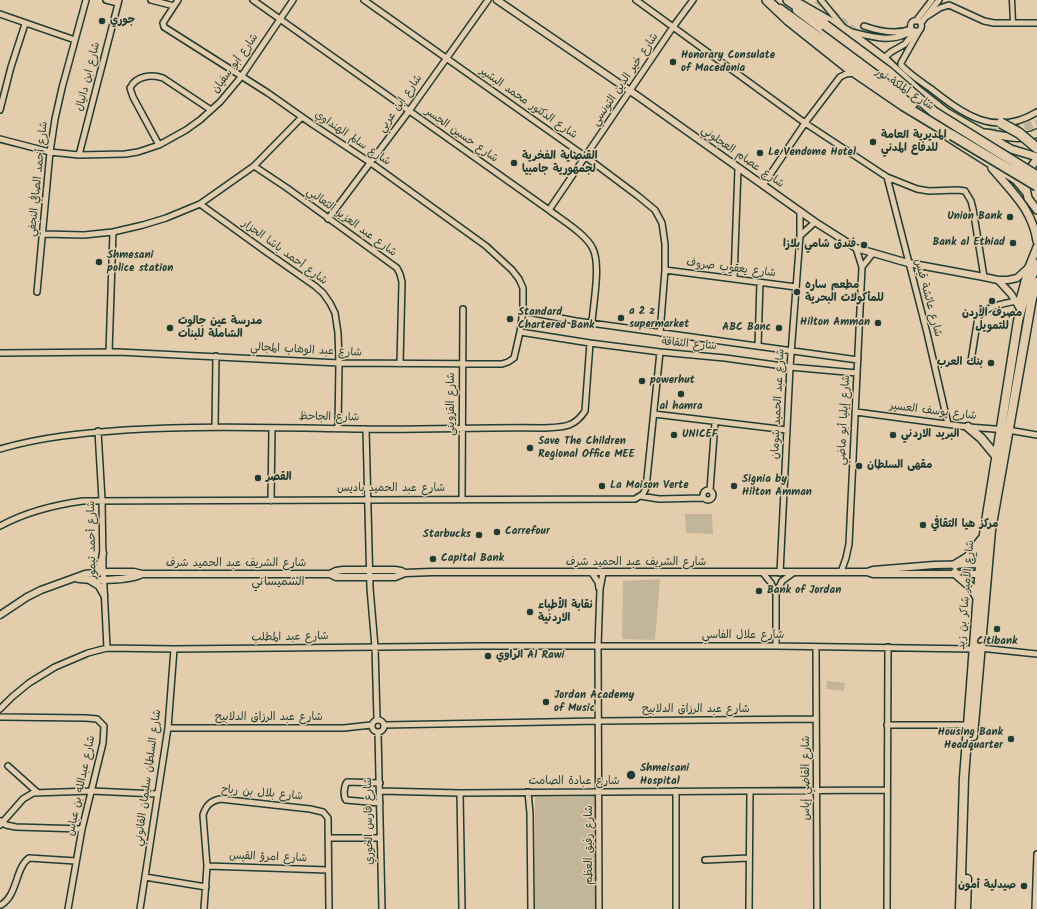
<!DOCTYPE html>
<html>
<head>
<meta charset="utf-8">
<style>
	body { margin:0 }
	canvas { display:block; background:#e3cdad }
</style>
</head>
<body>
<canvas width="1037" height="909"></canvas>
<script>
const ctx = document.querySelector('canvas').getContext('2d');
ctx.lineJoin = 'round';
function paint(path, color) {
  ctx.fillStyle = color;
  ctx.fill(path, 'evenodd');
}
function trace(path, color, width, dash) {
  ctx.strokeStyle = color;
  ctx.lineWidth = width;
  ctx.lineCap = dash ? 'butt' : 'round';
  ctx.setLineDash(dash || []);
  ctx.stroke(path);
}
function drawText(font, color, halo, rows, align = 'center') {
  ctx.font = font + ' Kalam,"Playpen Sans Arabic",sans-serif';
  ctx.lineWidth = 3;
  ctx.setLineDash([]);
  ctx.textBaseline = 'middle';
  ctx.strokeStyle = halo;
  ctx.fillStyle = color;
  for (const [text, x, y, turn = 0] of rows) {
    ctx.save();
    ctx.translate(x, y);
    ctx.rotate((+turn || 0) * Math.PI / 180);
    ctx.textAlign = isNaN(turn) ? turn : align;
    if (halo) ctx.strokeText(text, 0, 0);
    ctx.fillText(text, 0, 0);
    ctx.restore();
  }
}
paint(new Path2D(`
	M685 514H712L713 534 686 533Z
	M660 579 655 640 622 639 623 581Z
	M827 681 845 683 844 691 826 689Z
	M535 797H595V909H535Z`), '#c3b59a');
trace(new Path2D(`
	M817 0 860 36`), '#bcb095', 7, [7, 3.5]);
trace(new Path2D(`
	M913 104 940 121
	M989 132C1006 132 1021 129 1037 123`), '#bcb095', 8, [8, 4]);
const pedestrian = new Path2D(`
	M1012 0 1013 23`);
const minor = new Path2D(`
	M106 0 118 3
	M151 0 174 6
	M253 0 549 210C562 220 587 235 593 249 601 266 593 304 592 323
	M364 0 586 157 638 196 655 210 662 223 665 244V270L660 333
	M636 0 805 123 887 177 917 189 929 191 958 190 965 191 971 201 973 209 984 277
	M821 0 843 27
	M0 14 75 40
	M926 17 940 8 949 5 984 21 994 23H1037
	M910.5 26a5.5 5.5 0 1 1 11 0a5.5 5.5 0 1 1-11 0Z
	M916 21 932 0
	M921 23 939 0
	M864 26C878 31 896 35 911 29
	M919 31 901 63V65C909 74 920 81 930 88 963 114 995 138 1037 112
	M852 32C872 37 895 44 912 30
	M884 58 891 52 905 44 915 31
	M0 110 11 67 25 24
	M0 139 50 152 79 155 125 154 138 152 159 145 186 130 200 120 220 102 241 77 293 0
	M159 145 133 97 130 88C136 76 151 74 163 78L211 110
	M79 155 119 0
	M254 166 287 188 397 268 400 274 402 282 400 364
	M887 177 927 333 948 424
	M763 185 805 123 840 77 846 74 855 73
	M200 204 265 251 315 286 323 293 330 303 335 313 338 333 339 363 338 428
	M549 210 673 27 693 0
	M328 219 409 111 488 0
	M43 234 84 235 113 232 143 225 166 218 200 204 254 166 302 117
	M800 236 815 222
	M862 267 873 253
	M665 270 796 287
	M734 279 738 169
	M37 292 50 152 55 119 62 88 86 0
	M523 311 576 321 858 360
	M520 332 590 343 660 352 725 358 790 367 857 373
	M758 346 760 282
	M109 352 113 232
	M0 353 118 352 339 363 502 364 508 362 514 358 520 332 523 311V288L519 279 512 270 486 246 371 163 312 124 268 93 164 27 163 23 178 0
	M971 361 978 317C987 306 1002 304 1016 301
	M856 412 968 427 1008 430 1037 435
	M654 414 787 430
	M215 427 216 356
	M366 429 370 588 375 647 377 719
	M98 431 102 500 103 567 107 648
	M0 449C41 437 82 433 125 430 205 425 286 428 366 429 426 430 485 427 544 428 563 427 574 428 585 411L590 343
	M703 495a5 5 0 1 1 10 0a5 5 0 1 1-10 0Z
	M710 490 715 422
	M640 496 659 499 704 498
	M462 499 463 309
	M271 501 272 428
	M0 526C26 512 53 505 83 501L635 499 643 494 646 488 660 352
	M841 572 846 558 849 544 862 267 856 248
	M592 573 598 582 599 588
	M763 573 771 583 776 594V646
	M780 573 790 367 800 236V212
	M776 594 782 581 793 573
	M816 647 817 909
	M980 648 1037 654
	M0 709 12 697 29 683 55 667 88 653 107 648 174 649 483 646H776L973 649
	M0 717 86 718 97 719 104 726 103 743 82 829 68 909
	M372 726a6 6 0 1 1 12 0a6 6 0 1 1-12 0Z
	M384 725 599 721 816 719
	M887 725H970
	M168 728H344L371 725
	M378 732 382 909
	M8 766 37 792
	M380 791 460 793 887 790
	M528 792 530 813 531 909
	M460 793 462 909
	M380 803 346 800C343 796 344 786 347 782L380 783
	M1 821 6 825 16 827 82 829
	M0 825 23 799 33 793 91 791 157 794
	M329 838H380
	M705 860 749 858
	M207 866 328 870
	M145 877 206 887
	M1 905C18 895 15 868 29 858L76 861
	M140 909 168 728 174 649
	M204 909 207 866 203 815C206 805 211 801 220 799L310 809 323 812 328 818 329 909
	M599 909 598 646 600 589 603 573
	M676 909V791
	M749 909 750 791
	M887 909 888 647
	M1035 909 1037 854`);
const tertiary = new Path2D(`
	M497 0 639 97 815 222 856 248 908 263 984 277 998 280H1008L1017 278 1029 267
	M998 280 1011 294 1019 307
	M867 572 873 570 934 565 983 564
	M94 573C100 567 102 562 103 553
	M330 574 336 571 343 570H395L401 571 405 573
	M75 578C89 581 129 581 142 574
	M89 580 99 586 104 595
	M0 615 27 597 41 590 85 574 103 572H134L142 574H330L336 577H395L405 573 432 572H867L873 574H983`);
const secondary = new Path2D(`
	M797 2 848 31 884 58 918 90 946 112 1011 149 1037 157
	M985 133C1003 135 1019 142 1037 133
	M948 137 1016 180 1026 192
	M992 168C1012 192 1032 209 1037 241
	M1027 176 1029 170 1037 159
	M1026 188 1028 198 1037 210
	M1020 300 1029 267 1037 247`);
const primary = new Path2D(`
	M780 9 913 104
	M797 10 887 78
	M968 427 981 438 996 456
	M955 565 968 557 982 539
	M955 573 972 588 977 597
	M973 736 991 530 1032 298 1037 282
	M960 909 964 778 981 553 1018 321 1028 285 1037 264
	M966 909 967 879`);
const trunk = new Path2D(`
	M767 0 788 20 847 67 904 106 952 135
	M788 0 825 25`);
trace(pedestrian, '#1f3d34', 7);
trace(minor, '#1f3d34', 8);
trace(tertiary, '#1f3d34', 9);
trace(secondary, '#1f3d34', 10);
trace(primary, '#1f3d34', 11);
trace(trunk, '#1f3d34', 12);
trace(pedestrian, '#e3cdad', 4);
trace(minor, '#e3cdad', 5);
trace(tertiary, '#e3cdad', 6);
trace(secondary, '#e3cdad', 7);
trace(primary, '#e3cdad', 8);
trace(trunk, '#e3cdad', 9);
const trunkBridge = new Path2D(`
	M825 25 887 71 934 112 1037 176
	M1001 123 1019 133 1037 148
	M952 135 1037 186`);
trace(trunkBridge, '#1f3d34', 12, []);
trace(trunkBridge, '#e3cdad', 9);
for (const [x, y, r, color] of [
	[102,21,4,"#1f3d34"],
	[673,62,4,"#1f3d34"],
	[873,142,4,"#1f3d34"],
	[760,153,4,"#1f3d34"],
	[514,163,4,"#1f3d34"],
	[1010,217,4,"#1f3d34"],
	[1013,243,4,"#1f3d34"],
	[864,245,4,"#1f3d34"],
	[99,262,4,"#1f3d34"],
	[797,292,4,"#1f3d34"],
	[992,301,4,"#1f3d34"],
	[621,318,4,"#1f3d34"],
	[510,319,4,"#1f3d34"],
	[878,323,4,"#1f3d34"],
	[170,328,4,"#1f3d34"],
	[779,328,4,"#1f3d34"],
	[991,363,4,"#1f3d34"],
	[642,381,4,"#1f3d34"],
	[681,394,4,"#1f3d34"],
	[674,435,4,"#1f3d34"],
	[893,435,4,"#1f3d34"],
	[530,448,4,"#1f3d34"],
	[859,466,4,"#1f3d34"],
	[258,478,4,"#1f3d34"],
	[602,486,4,"#1f3d34"],
	[734,486,4,"#1f3d34"],
	[923,525,4,"#1f3d34"],
	[497,532,4,"#1f3d34"],
	[479,535,4,"#1f3d34"],
	[433,559,4,"#1f3d34"],
	[759,591,4,"#1f3d34"],
	[530,612,4,"#1f3d34"],
	[997,629,4,"#1f3d34"],
	[488,656,4,"#1f3d34"],
	[546,702,4,"#1f3d34"],
	[1011,739,4,"#1f3d34"],
	[631,775,5,"#1f3d34"],
	[1024,886,4,"#1f3d34"]
]) {
  const dot = new Path2D();
  dot.arc(x, y, r, 0, 2 * Math.PI);
  ctx.fillStyle = color;
  ctx.fill(dot);
  trace(dot, '#e3cdad', 1.5);
}
drawText('bold 11px', '#1f3d34', '#e3cdad', [
	["جوري",110,21],
	["Honorary Consulate",681,56],
	["of Macedonia",681,69],
	["المديرية العامة",881,136],
	["للدفاع المدني",881,149],
	["Le Vendome Hotel",768,153],
	["القنصاية الفخرية",522,157],
	["لجمهورية جامبيا",522,170],
	["Union Bank",1002,217,"right"],
	["Bank al Ethiad",1005,243,"right"],
	["فندق شامي بلازا",856,245,"right"],
	["Shmesani",107,256],
	["police station",107,269],
	["مطعم ساره",805,286],
	["للمأكولات البحرية",805,299],
	["a 2 z",629,312],
	["supermarket",629,325],
	["Standard",518,313],
	["Chartered Bank",518,326],
	["مصرف الأردن",992,314,"center"],
	["للتمويل",992,327,"center"],
	["مدرسة عين جالوت",178,322],
	["الشاملة للبنات",178,335],
	["Hilton Amman",870,323,"right"],
	["ABC Banc",771,328,"right"],
	["بنك العرب",983,363,"right"],
	["powerhut",650,381],
	["al hamra",681,407,"center"],
	["UNICEF",682,435],
	["البريد الاردني",901,435],
	["Save The Children",538,442],
	["Regional Office MEE",538,455],
	["مقهى السلطان",867,466],
	["القصر",266,478],
	["Signia by",742,480],
	["Hilton Amman",742,493],
	["La Maison Verte",610,486],
	["مركز هيا الثقافي",931,525],
	["Carrefour",505,532],
	["Starbucks",471,535,"right"],
	["Capital Bank",441,559],
	["Bank of Jordan",767,591],
	["نقابة الأطباء",538,606],
	["الاردنية",538,619],
	["Citibank",997,642,"center"],
	["الراوي Al Rawi",496,656],
	["Jordan Academy",554,696],
	["of Music",554,709],
	["Housing Bank",1003,733,"right"],
	["Headquarter",1003,746,"right"],
	["Shmeisani",640,769],
	["Hospital",640,782],
	["صيدلية أمون",1016,886,"right"]
], 'left');
drawText('11px', '#1f3d34', '#e3cdad', [
	["شارع أبو سفيان",236,64,-54],
	["شارع ابن دانيال",89,77,-76],
	["شارع خير الدين التونسي",626,80,-56],
	["شارع الملكة نور",904,90,33],
	["شارع ابن عربي",401,104,-55],
	["شارع الدكتور محمد البشير",528,104,35],
	["شارع حسين الجسر",461,136,35],
	["شارع سالم الهنداوي",352,139,34],
	["شارع عصام العجلوني",742,158,35],
	["شارع أحمد الصافي النجفي",39,179,-84],
	["شارع عبد العزيز الثعالبي",351,223,36],
	["شارع أحمد باشا الجزار",284,253,36],
	["شارع يعقوب صروف",731,269,7],
	["شارع عائشة قيس",927,298,75],
	["شارع الثقافة",689,345,5],
	["شارع عبد الوهاب المجالي",306,351,3],
	["شارع القزويني",452,404,-90],
	["شارع عبد الحميد شومان",779,404,-87],
	["شارع يوسف العسير",933,412,7],
	["شارع الجاحظ",329,418,1],
	["شارع إيليا أبو ماضي",845,420,-87],
	["شارع عبد الحميد باديس",391,489],
	["شارع أحمد تيمور",93,540,-91],
	["شارع الشريف عبد الحميد شرف",636,563],
	["شارع الشريف عبد الحميد شرف",236,564],
	["شارع الأمير شاكر بن زيد",967,595,-85],
	["شارع علال الفاسي",743,636],
	["شارع عبد المطلب",290,638,-1],
	["شارع عبد الرزاق الدلابيح",696,710],
	["شارع عبد الرزاق الدلابيح",269,718],
	["شارع السلطان سليمان القانوني",149,778,-82],
	["شارع القاضي إياس",807,778,-90],
	["شارع عبادة الصامت",574,782],
	["شارع عبدالله بن عباس",82,786,-78],
	["شارع بلال بن رباح",262,794,5],
	["شارع فارس الخوري",370,821,-91],
	["شارع رفيق العظم",590,845,-90],
	["شارع امرؤ القيس",268,858,2]
]);
drawText('12px', '#1f3d34', '#e3cdad', [
	["الشميساني",278,583]
]);
</script>
</body>
</html>
